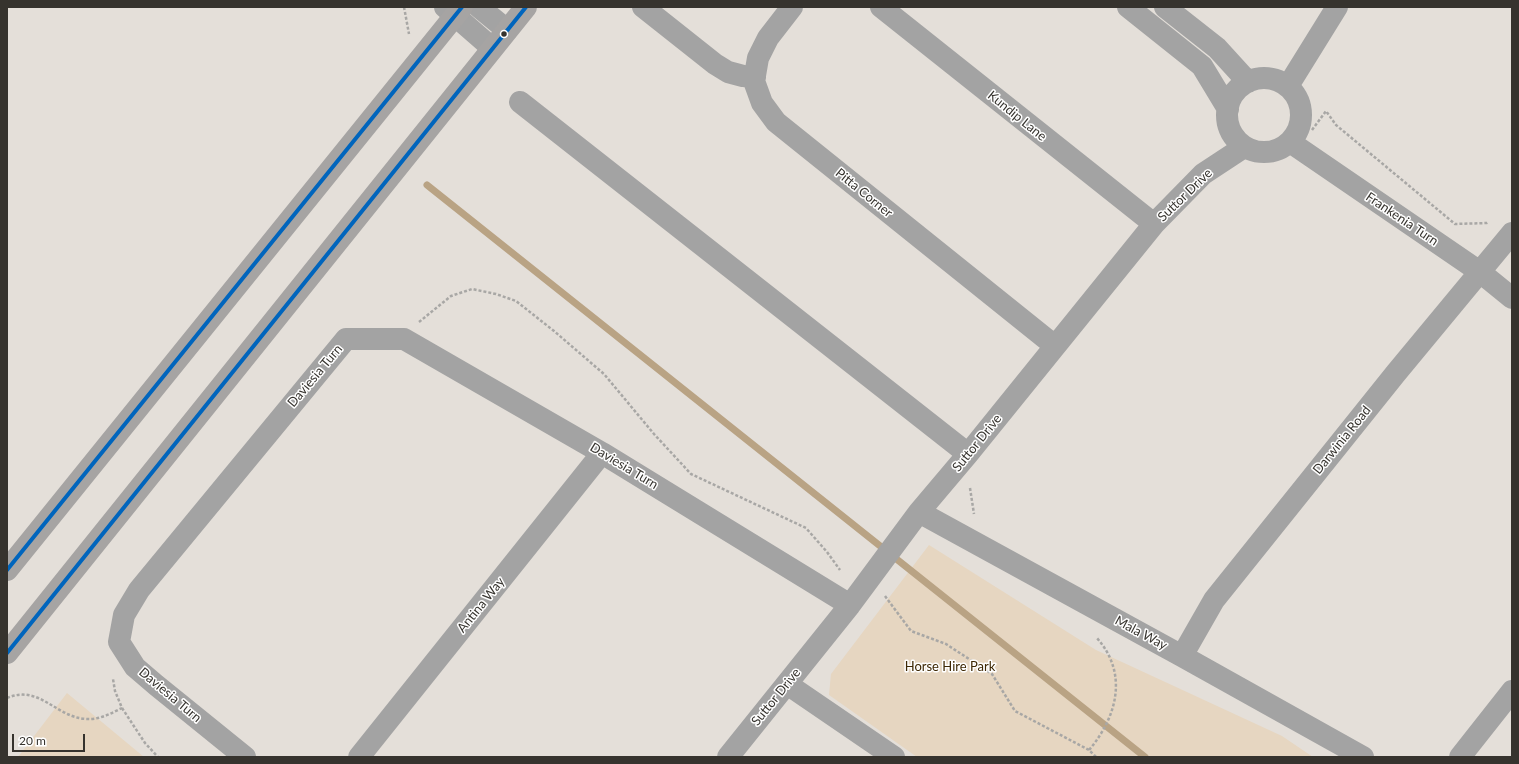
<!DOCTYPE html>
<html>
<head>
<meta charset="utf-8">
<style>
	body { margin:0 }
	#map { position:relative; width:1519px; height:764px; overflow:hidden; background:#e4dfd9; font-family:Lato,sans-serif }
	canvas { display:block }
	.frame { position:absolute; inset:0; border:8px solid #36332e; pointer-events:none }
	.scale { position:absolute; left:12px; top:734px; width:73px; height:18px; box-sizing:border-box; border:2px solid #36332e; border-top:0; padding-left:5px; font-size:12px; line-height:14px; white-space:nowrap; color:#36332e; -webkit-text-stroke:3px #fff; paint-order:stroke }
</style>
</head>
<body>
<div id="map">
<canvas width="1519" height="764"></canvas>
<div class="frame"></div>
<div class="scale">20 m</div>
</div>
<script>
const ctx = document.querySelector('canvas').getContext('2d');
ctx.lineJoin = 'round';
function paint(path, color) {
  ctx.fillStyle = color;
  ctx.fill(path, 'evenodd');
}
function trace(path, color, width, dash) {
  ctx.strokeStyle = color;
  ctx.lineWidth = width;
  ctx.lineCap = dash ? 'butt' : 'round';
  ctx.setLineDash(dash || []);
  ctx.stroke(path);
}
function drawText(font, color, halo, rows, align = 'center') {
  ctx.font = font + ' Lato,sans-serif';
  ctx.lineWidth = 3;
  ctx.setLineDash([]);
  ctx.textBaseline = 'middle';
  ctx.strokeStyle = halo;
  ctx.fillStyle = color;
  for (const [text, x, y, turn = 0] of rows) {
    ctx.save();
    ctx.translate(x, y);
    ctx.rotate((+turn || 0) * Math.PI / 180);
    ctx.textAlign = isNaN(turn) ? turn : align;
    if (halo) ctx.strokeText(text, 0, 0);
    ctx.fillText(text, 0, 0);
    ctx.restore();
  }
}
paint(new Path2D(`
	M929 545 1096 650 1282 736 1313 757H917L829 695 831 674Z
	M67 693 144 757H18Z`), '#e6d6c1');
trace(new Path2D(`
	M427 185 1145 757`), '#b9a384', 7);
trace(new Path2D(`
	M404 7 409 34
	M1312 130 1326 111 1336 125 1455 224 1487 223 1489 222
	M419 322 451 296 472 289 496 294 516 301 554 331 604 374 654 434 691 474 806 528 827 552 840 570
	M970 488 974 514
	M885 596 911 631 946 644 992 674 1015 711 1089 750
	M7 698C40 684 56 718 87 719 99 720 112 713 122 708L115 691 113 679
	M122 708 145 743 158 757
	M1096 757 1089 750C1117 717 1129 673 1096 637`), '#a8a7a5', 2.5, [3, 2]);
trace(new Path2D(`
	M445 7 492 48
	M479 7 507 30
	M643 7 715 64 728 72 743 76 755 77
	M792 7 768 38 758 58 754 81 762 103 776 122 1055 346
	M881 7 1154 224
	M1128 7 1202 66 1228 109
	M1165 7 1217 48 1248 82
	M1227 115a37 37 0 1 1 74 0a37 37 0 1 1-74 0Z
	M1288 86 1337 7
	M520 102 968 454
	M1290 142 1480 272 1512 298
	M919 512 1182 656 1363 757
	M1182 656 1214 600 1396 373 1512 233
	M787 684 894 757
	M245 757 156 685 135 667 119 642 124 615 139 590 346 339H404L602 453 850 605
	M359 757 602 453
	M728 757 850 605 919 512 968 454 1154 224 1203 174 1244 147
	M1460 757 1512 691`), '#a3a3a3', 22);
trace(new Path2D(`
	M7 570 462 7
	M7 653 526 7`), '#a6a4a3', 22);
trace(new Path2D(`
	M7 570 462 7
	M7 653 526 7`), '#0065bd', 4);
for (const [x, y, r, color] of [
	[504,34,3.5,"#36332e"]
]) {
  const dot = new Path2D();
  dot.arc(x, y, r, 0, 2 * Math.PI);
  ctx.fillStyle = color;
  ctx.fill(dot);
  trace(dot, '#fff', 1.5);
}
drawText('13px', '#36332e', '#fff', [
	["Kundip Lane",1017,116,39],
	["Pitta Corner",864,193,39],
	["Suttor Drive",1185,195,-44],
	["Frankenia Turn",1402,219,34],
	["Daviesia Turn",315,376,-50],
	["Darwinia Road",1342,440,-51],
	["Suttor Drive",977,443,-51],
	["Daviesia Turn",624,466,31],
	["Antina Way",481,605,-51],
	["Mala Way",1141,633,28],
	["Daviesia Turn",170,695,40],
	["Suttor Drive",776,697,-51]
]);
drawText('13px', '#3d2703', '#fff', [
	["Horse Hire Park",950,667]
]);
</script>
</body>
</html>
